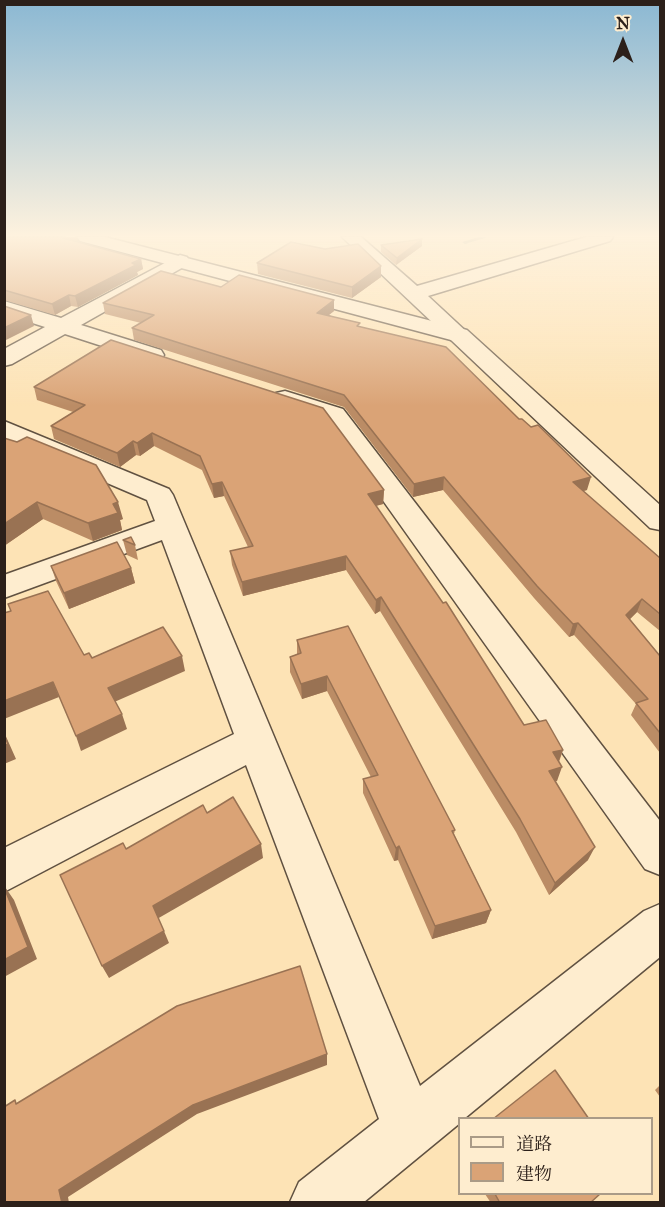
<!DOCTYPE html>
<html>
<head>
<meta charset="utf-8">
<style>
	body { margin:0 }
	#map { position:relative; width:665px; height:1207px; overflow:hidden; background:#fde3b5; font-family:"IM FELL Great Primer","Noto Serif JP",serif }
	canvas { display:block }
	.frame { position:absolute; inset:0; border:6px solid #2c201a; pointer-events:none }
	.legend { position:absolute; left:458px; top:1117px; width:195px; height:78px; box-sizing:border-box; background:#feedcf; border:2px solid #aa9b87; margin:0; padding:8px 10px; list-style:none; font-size:18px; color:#2c201a }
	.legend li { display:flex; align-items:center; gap:12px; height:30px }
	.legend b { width:30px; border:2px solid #aa9b87 }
	.north { position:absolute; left:593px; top:12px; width:60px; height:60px; -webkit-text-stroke:4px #feedcf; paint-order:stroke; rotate:0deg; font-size:16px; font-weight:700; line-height:24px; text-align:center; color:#2c201a }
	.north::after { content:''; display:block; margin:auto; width:21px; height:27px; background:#2c201a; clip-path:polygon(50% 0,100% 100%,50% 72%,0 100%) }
</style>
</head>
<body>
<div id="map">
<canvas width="665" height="1207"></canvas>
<div class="frame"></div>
<ul class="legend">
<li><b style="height:8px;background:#feedcf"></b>道路</li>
<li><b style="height:16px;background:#daa376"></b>建物</li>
</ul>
<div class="north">N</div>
</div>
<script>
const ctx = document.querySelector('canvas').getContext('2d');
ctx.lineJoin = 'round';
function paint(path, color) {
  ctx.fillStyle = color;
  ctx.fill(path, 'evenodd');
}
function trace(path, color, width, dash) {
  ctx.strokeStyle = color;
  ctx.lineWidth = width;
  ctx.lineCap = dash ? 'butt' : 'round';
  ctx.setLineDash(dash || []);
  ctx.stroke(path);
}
paint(new Path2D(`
	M479 237H488L465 244 462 242Z`), '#727e76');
const minor = new Path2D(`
	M342 237H361L417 286 586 237H613L610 241 428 296 470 335 467 340 459 342 451 340Z
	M180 255 187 257 189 261 187 265 81 325 161 350 164 355 161 360 153 362 145 360 65 334 12 364 4 366V349L45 327 4 314V301L61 318Z
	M285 391 343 409 660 821V875L645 869 325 419 276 403 273 398 276 393Z
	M4 421 169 489 173 495 420 1086 644 911 660 904V957L465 1118H460V1123L364 1202H290L299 1182 379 1119 246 765 4 892V848L234 734 162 540 4 598V575L155 521 147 500 4 439Z`);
const tertiary = new Path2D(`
	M77 237H105L467 330 660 505V530L650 528 451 340 80 241Z`);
trace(minor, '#605141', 3);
trace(tertiary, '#605141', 3);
paint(minor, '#feedcf');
paint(tertiary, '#feedcf');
paint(new Path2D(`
	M4 237H77L78 242 141 259 143 269 137 272 138 275 78 307 71 306 55 315 4 300Z
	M422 239V246L396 265 381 252V245Z
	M325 249 381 277 352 298 258 274 257 263Z
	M221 287 334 311 329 315 360 327 587 490 583 491 660 558V631L637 612 630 619 660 656V753L631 715 636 704 574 635 569 637 534 598 443 490 413 497 344 407 134 340 132 328 141 323 105 314 103 303Z
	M34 387 384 490 383 504 376 506 524 725 563 750 559 762 557 781H555L588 860 549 895 516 832 380 611 375 614 346 570 243 596 232 565 230 551 248 547 224 496 214 498 202 470 154 446 140 456 136 455 120 467 54 439 51 426 73 412 37 400Z
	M4 438 123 519 120 520 122 530 93 541 43 519 4 546Z
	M123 540 135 545 138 560 127 555Z
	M51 566 131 568 135 583 69 609 56 581Z
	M297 640 455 830 454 834 491 910 486 923 432 939 398 860 394 861 363 793V779L371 777 327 691 302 699 290 672V657L297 654Z
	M660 1085V1097L655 1090Z
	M485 1194H600L590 1203H491Z`), '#bb8c65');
paint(new Path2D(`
	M65 237H77L78 242 63 238Z
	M422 239V246L396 265 397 258Z
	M141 259 143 269 137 272 138 275 78 307 75 296Z
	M381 266V277L352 298V287Z
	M69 295 71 306 55 315 52 304Z
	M334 300V311L317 324V313Z
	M31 315 34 326 4 341V328Z
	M152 433 154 446 140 456 137 443Z
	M133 441 136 455 120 467 117 453Z
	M444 477 443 490 413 497 414 484Z
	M591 477 587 490 569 495 573 482Z
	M222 482 224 496 214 498 212 484Z
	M384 490 383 504 367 508 368 494Z
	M37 502 43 519 4 546V524Z
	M118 502 123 519 120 520 122 530 93 541 88 523 113 504Z
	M346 556V570L243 596 242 582Z
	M131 568 135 583 69 609 64 593Z
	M381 597 380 611 375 614 376 600Z
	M642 599 637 612 621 628 626 615Z
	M578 623 574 635 569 637 573 624Z
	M182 656 185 671 112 703 108 688Z
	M327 676V691L302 699 301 684Z
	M53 682 59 697 4 719V701Z
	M122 714 127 729 81 751 76 736Z
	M4 732 16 759 4 764Z
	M563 750 558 763 553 752Z
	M562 767 557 781 544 785 549 771Z
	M261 844 263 858 157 919 153 906Z
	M399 846 398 860 394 861 396 848Z
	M595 847 588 860 549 895 555 883Z
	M5 887 14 900 37 959 4 977Z
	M491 910 486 923 432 939 435 926Z
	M164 931 169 943 109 978 102 966Z
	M327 1054V1065L197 1114 68 1197 69 1203H62L59 1190 193 1105Z`), '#997253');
const building = new Path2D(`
	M4 237H65L63 238 141 259 132 263 136 265 75 296 69 295 52 304 4 290Z
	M422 239 397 258 381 245Z
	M291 242 325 249 358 244 381 266 352 287 257 263Z
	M161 271 221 287 239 275 334 300 317 313 360 323 357 326 446 347 519 419H522L531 427 538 425 591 477 573 482 660 558V614L642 599 626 615 660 656V733L636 703 648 699 578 623 573 624 537 586 444 477 414 484 344 395 132 328 154 315 103 303Z
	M4 306 31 315 4 328Z
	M111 340 323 408 384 490 368 494 443 603 446 602 524 725 546 720 563 750 553 752 562 767 549 771 595 847 555 883 520 819 381 597 376 600 346 556 242 582 230 551 253 546 222 482 212 484 200 456 152 433 137 443 133 441 117 453 51 426 85 405 34 387Z
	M27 437 96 465 118 502 113 504 118 513 88 523 37 502 4 524V438L17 442Z
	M131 537 135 545 123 540Z
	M117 542 131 568 64 593 51 566Z
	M48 591 84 655 89 653 92 658 163 627 182 656 108 688 122 714 76 736 53 682 4 701V613L11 611 8 604Z
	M348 626 455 830 452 831 491 910 435 926 399 846 396 848 363 779 378 775 327 676 301 684 290 657 301 653 297 640Z
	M4 735 8 744 4 746Z
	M233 797 261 844 153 906 164 931 102 966 60 875 123 843 126 849 203 805 207 813Z
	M4 887 28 947 4 960Z
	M300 966 327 1054 193 1105 59 1190 62 1203H4V1107L15 1100 16 1104 177 1006Z
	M555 1070 589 1119H493Z
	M495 1194H600L590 1203H500Z`);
paint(building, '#daa376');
trace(building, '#997253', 1.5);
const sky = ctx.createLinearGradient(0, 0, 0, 406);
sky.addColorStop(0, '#8bb8d3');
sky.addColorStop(0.58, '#fef2de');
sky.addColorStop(1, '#fef2de00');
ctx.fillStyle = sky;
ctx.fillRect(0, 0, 665, 406);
</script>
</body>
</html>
